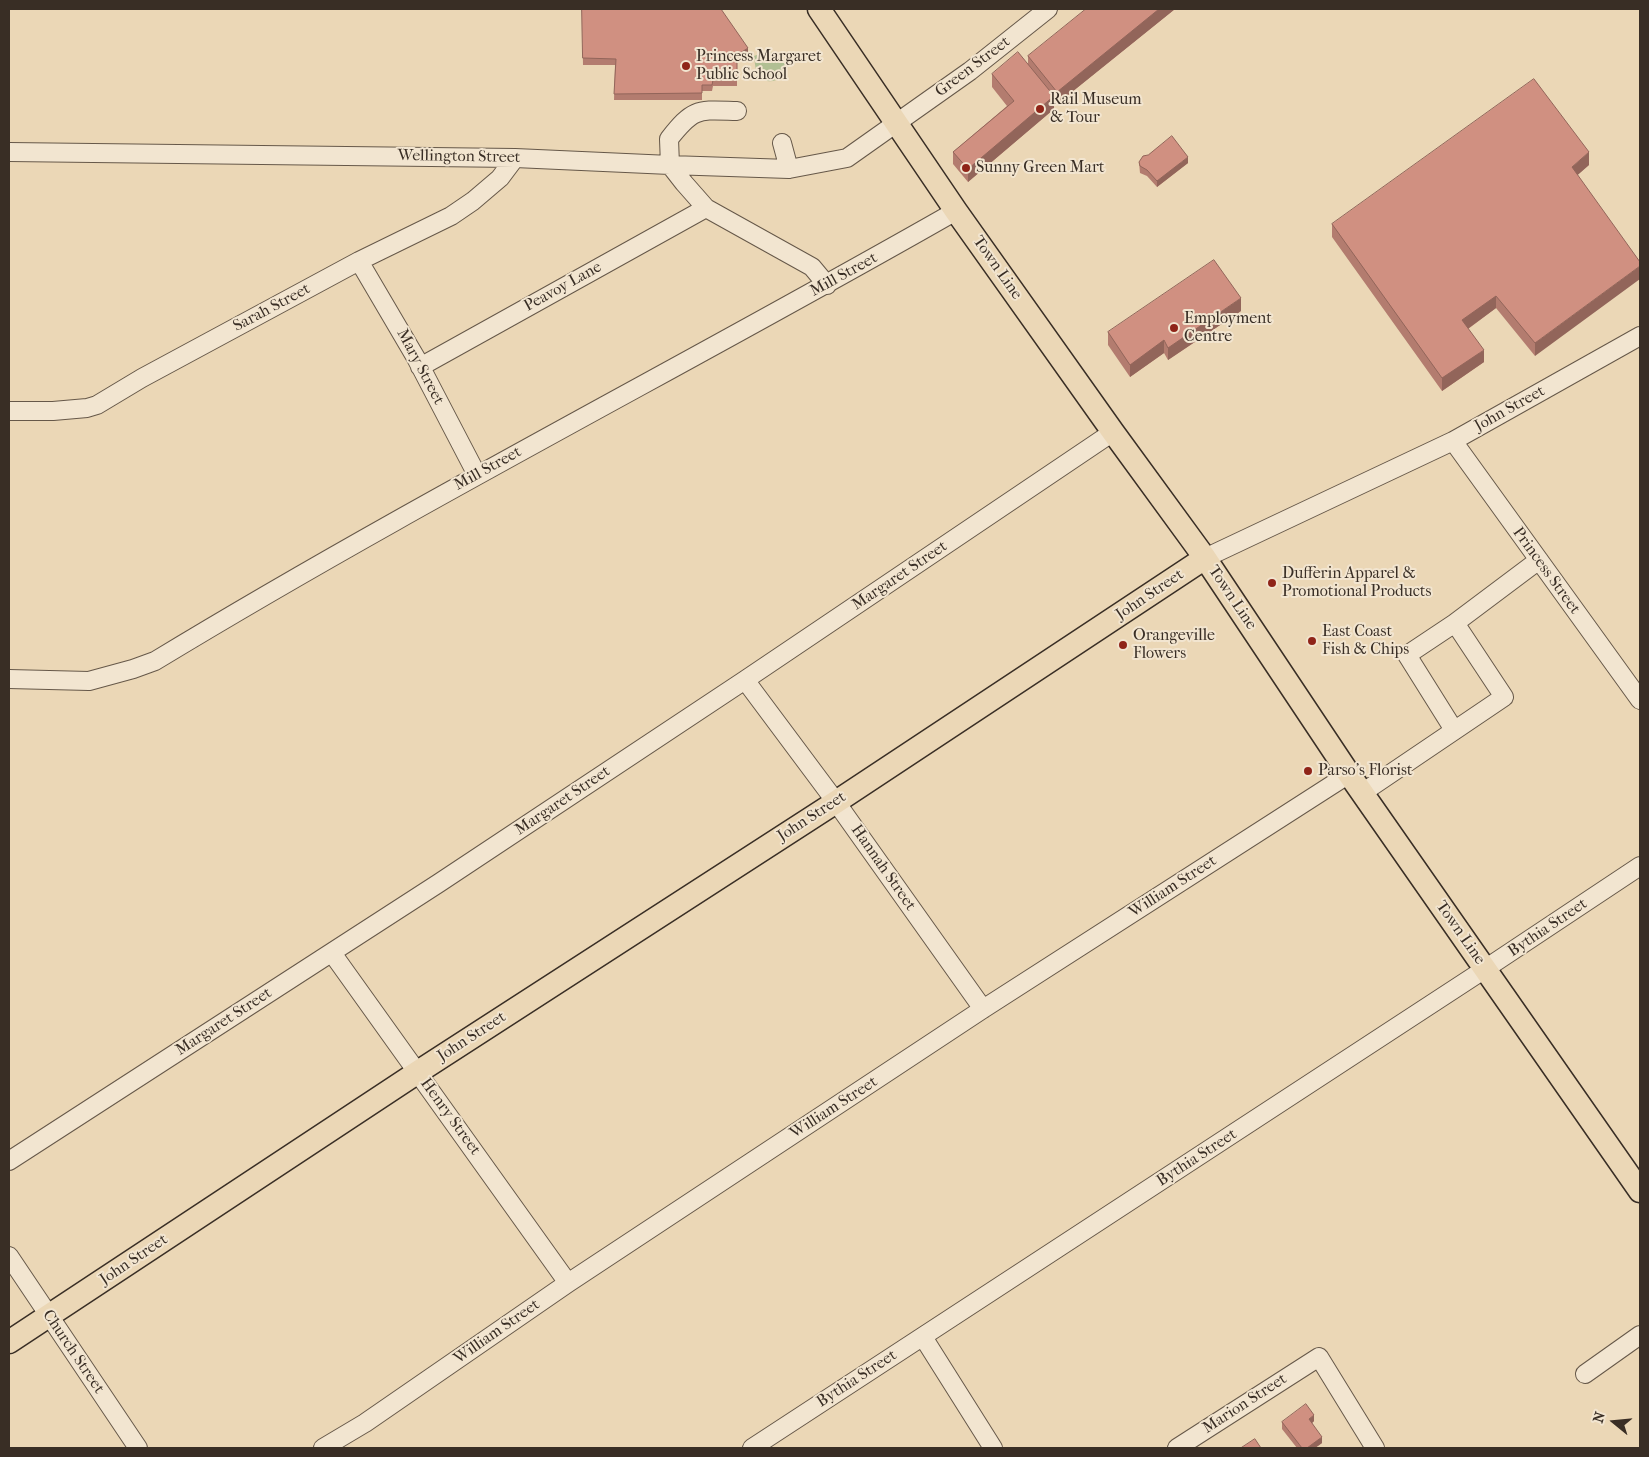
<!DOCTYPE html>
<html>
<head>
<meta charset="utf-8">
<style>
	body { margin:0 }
	#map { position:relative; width:1649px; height:1457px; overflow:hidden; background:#ebd7b6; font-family:"IM FELL French Canon",serif }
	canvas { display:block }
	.frame { position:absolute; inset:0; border:10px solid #392e25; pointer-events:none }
	.north { position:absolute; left:1589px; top:1397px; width:50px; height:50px; -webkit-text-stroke:4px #f2e5d0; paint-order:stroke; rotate:287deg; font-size:14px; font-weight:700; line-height:20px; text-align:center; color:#392e25 }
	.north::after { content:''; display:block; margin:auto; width:18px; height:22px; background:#392e25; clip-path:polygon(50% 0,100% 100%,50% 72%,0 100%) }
</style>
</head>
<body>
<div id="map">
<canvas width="1649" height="1457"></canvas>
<div class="frame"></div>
<div class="north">N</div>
</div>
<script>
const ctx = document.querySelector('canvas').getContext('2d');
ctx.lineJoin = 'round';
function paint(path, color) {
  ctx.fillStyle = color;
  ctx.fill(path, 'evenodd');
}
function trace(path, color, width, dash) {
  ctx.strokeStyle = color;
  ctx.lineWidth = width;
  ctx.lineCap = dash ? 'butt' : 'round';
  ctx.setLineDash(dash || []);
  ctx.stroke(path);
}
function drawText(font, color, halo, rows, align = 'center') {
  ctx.font = font + ' "IM FELL French Canon",serif';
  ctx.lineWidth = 4;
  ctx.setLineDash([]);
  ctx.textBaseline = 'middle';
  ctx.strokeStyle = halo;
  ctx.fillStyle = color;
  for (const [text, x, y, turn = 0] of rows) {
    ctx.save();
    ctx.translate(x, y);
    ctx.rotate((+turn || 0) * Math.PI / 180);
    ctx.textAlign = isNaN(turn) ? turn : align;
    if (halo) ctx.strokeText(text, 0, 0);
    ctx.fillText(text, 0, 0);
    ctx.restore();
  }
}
paint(new Path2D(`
	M767 51 776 54 785 64C784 68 784 73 781 76 776 83 764 83 759 76 755 70 755 63 754 56Z`), '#b1bf93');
const minor = new Path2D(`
	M737 111C698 110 694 107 669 139L670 165 684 183 706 208 812 267 827 285
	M782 143 789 169
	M9 152 515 158 670 165 789 169 847 158 970 71 1048 9
	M359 261 416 358 477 475
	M420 367 706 208
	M9 411H53L87 408 97 405 142 378 359 261 451 216 473 201 500 178 515 158
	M1453 441 1640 700
	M1205 558 1453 441 1640 336
	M1455 623 1539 560
	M9 679 89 681 133 669 155 661C417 502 690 363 956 211
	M745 680 836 802 983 1009
	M1362 793 1504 697 1455 623 1407 655 1454 730
	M332 953 568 1283
	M9 1161 439 883 745 680 1113 432
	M9 1256 138 1448
	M923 1337 993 1448
	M1585 1374 1640 1335
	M323 1448 365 1423 568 1283 983 1009 1349 774
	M752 1448 1485 969 1640 866
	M1177 1448 1319 1357 1375 1448`);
const major = new Path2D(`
	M819 9 956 211 1113 432 1205 558 1349 774 1640 1191
	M9 1342 418 1072 836 802 1205 558`);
trace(minor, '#665849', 20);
trace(major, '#392e25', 25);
trace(minor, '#f2e5d0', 18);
trace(major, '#ebd7b6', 22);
paint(new Path2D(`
	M582 9 748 55 737 61V86H713L712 91H702V100H614L615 65H583Z
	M1095 9H1175L1057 104 1054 101V109L968 182 953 164V152L1007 106 992 87V74L1028 64V56Z
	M1139 162 1188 163 1157 187 1147 176 1140 173Z
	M1589 165 1577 175 1535 356 1496 308 1468 329 1484 362 1442 391 1332 237V224Z
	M1241 311 1168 360 1164 353 1130 377 1108 345V332Z
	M1314 1421 1312 1423 1322 1443 1315 1448H1297L1282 1429V1422Z`), '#b37c6f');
paint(new Path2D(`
	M1159 9H1175L1057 104V92Z
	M748 48V55L737 61V86V55Z
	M1054 96V109L968 182V169Z
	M1589 152V165L1572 180V167Z
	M1188 157V163L1157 187V181Z
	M1640 266V279L1535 356V343Z
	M1496 296V308L1462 333V320Z
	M1241 298V311L1168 360V348Z
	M1164 340V353L1130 377V365Z
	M1484 350V362L1442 391V378Z
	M1314 1415V1421L1309 1426V1419Z
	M1322 1437V1443L1315 1448H1307Z`), '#92655a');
const building = new Path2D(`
	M582 9H721L748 48 737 55V80H713L712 85H702V93L614 94 616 59 583 58Z
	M1086 9H1159L1057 92 1028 56Z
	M1018 52 1054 96 968 169 953 152 1014 101 992 74Z
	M1534 79 1589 152 1572 167 1640 262V266L1535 343 1496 296 1462 320 1484 350 1442 378 1332 224Z
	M1172 136 1188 157 1157 181 1147 170 1140 166 1139 162 1143 156 1148 155Z
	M1214 260 1241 298 1168 348 1164 340 1130 365 1108 332Z
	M1306 1404 1314 1415 1309 1419 1322 1437 1307 1448H1302L1282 1422Z
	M1255 1439 1261 1448H1241Z`);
paint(building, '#d09081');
trace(building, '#92655a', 1);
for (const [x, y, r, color] of [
	[686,66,5,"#8f2418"],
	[1040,109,5,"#8f2418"],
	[966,168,5,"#8f2418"],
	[1174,328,5,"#8f2418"],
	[1272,583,5,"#8f2418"],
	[1312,641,5,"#8f2418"],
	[1123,645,5,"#8f2418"],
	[1308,771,5,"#8f2418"]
]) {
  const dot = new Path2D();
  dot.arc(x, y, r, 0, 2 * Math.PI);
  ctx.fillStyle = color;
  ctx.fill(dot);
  trace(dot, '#f2e5d0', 2);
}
drawText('16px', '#392e25', '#f2e5d0', [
	["Princess Margaret",696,57],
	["Public School",696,75],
	["Rail Museum",1050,100],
	["& Tour",1050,118],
	["Sunny Green Mart",976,168],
	["Employment",1184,319],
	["Centre",1184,337],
	["Dufferin Apparel &",1282,574],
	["Promotional Products",1282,592],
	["East Coast",1322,632],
	["Fish & Chips",1322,650],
	["Orangeville",1133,636],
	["Flowers",1133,654],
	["Parso's Florist",1318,771]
], 'left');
drawText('16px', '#392e25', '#f2e5d0', [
	["Green Street",973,67,-37],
	["Wellington Street",459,157,1],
	["Town Line",997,268,55],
	["Mill Street",844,275,-29],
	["Peavoy Lane",563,287,-29],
	["Sarah Street",272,308,-28],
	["Mary Street",420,367,62],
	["John Street",1510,409,-29],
	["Mill Street",488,469,-29],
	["Princess Street",1546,571,54],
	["Margaret Street",900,576,-34],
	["John Street",1150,595,-34],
	["Town Line",1232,598,56],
	["Margaret Street",563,801,-34],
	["John Street",812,817,-33],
	["Hannah Street",883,868,55],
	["William Street",1173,887,-33],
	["Bythia Street",1548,928,-34],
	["Town Line",1460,933,55],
	["Margaret Street",224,1022,-33],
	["John Street",472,1037,-33],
	["William Street",834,1108,-33],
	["Henry Street",450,1117,54],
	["Bythia Street",1197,1158,-33],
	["John Street",134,1260,-34],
	["William Street",497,1332,-35],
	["Church Street",73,1352,56],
	["Bythia Street",857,1379,-33],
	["Marion Street",1245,1404,-33]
]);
</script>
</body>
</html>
